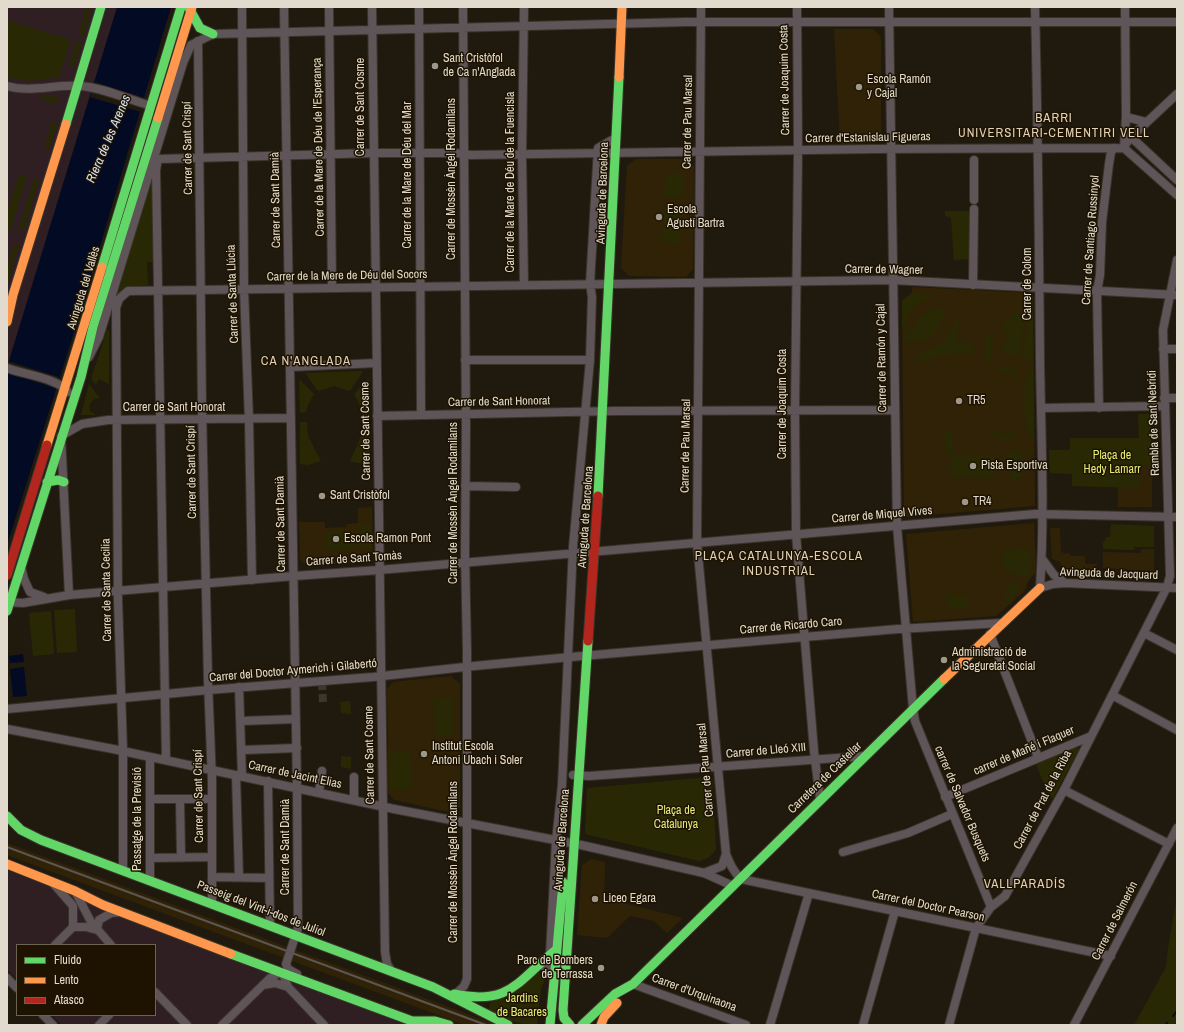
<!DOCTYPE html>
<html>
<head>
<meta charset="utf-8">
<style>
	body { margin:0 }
	#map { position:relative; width:1184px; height:1032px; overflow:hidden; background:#201a0e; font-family:"Archivo Narrow",sans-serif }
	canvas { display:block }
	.frame { position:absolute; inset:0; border:8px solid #e2dbcd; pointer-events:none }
	.legend { position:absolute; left:16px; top:944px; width:140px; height:72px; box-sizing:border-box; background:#1e1300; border:1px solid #6c6352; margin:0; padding:5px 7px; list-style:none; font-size:12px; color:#e2dbcd }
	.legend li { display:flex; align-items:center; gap:8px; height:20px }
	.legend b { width:20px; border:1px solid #6c6352 }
</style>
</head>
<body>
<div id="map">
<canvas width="1184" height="1032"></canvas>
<div class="frame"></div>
<ul class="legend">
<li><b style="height:5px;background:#63d668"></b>Fluido</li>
<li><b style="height:5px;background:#ff974d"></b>Lento</li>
<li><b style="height:5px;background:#b3261e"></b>Atasco</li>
</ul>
</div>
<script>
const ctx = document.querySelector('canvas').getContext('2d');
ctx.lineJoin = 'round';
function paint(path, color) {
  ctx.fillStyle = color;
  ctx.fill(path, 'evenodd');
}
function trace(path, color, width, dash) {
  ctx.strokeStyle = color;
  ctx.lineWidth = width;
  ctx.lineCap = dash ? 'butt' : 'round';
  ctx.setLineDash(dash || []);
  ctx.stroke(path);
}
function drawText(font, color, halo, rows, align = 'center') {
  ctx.font = font + ' "Archivo Narrow",sans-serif';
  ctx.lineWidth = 3;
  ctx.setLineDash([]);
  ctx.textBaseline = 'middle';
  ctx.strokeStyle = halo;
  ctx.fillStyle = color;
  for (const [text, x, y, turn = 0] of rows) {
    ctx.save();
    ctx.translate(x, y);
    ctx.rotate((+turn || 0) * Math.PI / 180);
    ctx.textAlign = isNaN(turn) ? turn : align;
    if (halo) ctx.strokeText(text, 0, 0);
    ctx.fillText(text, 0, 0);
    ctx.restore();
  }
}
paint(new Path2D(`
	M834 29H873L881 37V133L853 134 854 144H840Z
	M636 159H686L694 166 693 269 686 277 629 276 621 268 627 166Z
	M912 287 1033 293 1035 506 904 517 902 301 912 293Z
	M1138 466H1152V507H1118V488L1122 471Z
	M372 507 373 554 366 562 307 566 300 559 299 522H325V528L346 527 347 524 358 523V508Z
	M1034 523 1036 572 1028 581 1025 591 996 616 913 622 906 534Z
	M1050 528H1060L1061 552 1066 554 1069 553 1071 556H1085V564H1097L1096 574 1065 572 1060 562 1052 559Z
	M1141 549H1154V571L1103 568V552L1141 553Z
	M451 676 460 684V807L453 813 394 800 388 793V742L387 689 393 682Z
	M7 843 497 1025H465L152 909 7 855Z
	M591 859 605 862 604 898 683 918 667 933 654 921 630 916 607 938 577 935 582 865Z`), '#302206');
paint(new Path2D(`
	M7 7H155L7 398Z
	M7 870 432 1025H62L52 1015H155V945H17V979L7 969Z`), '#301f22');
paint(new Path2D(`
	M86 7H91L84 36 79 34Z
	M7 20 71 40 59 77 30 81 7 77Z
	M77 41 82 42 74 67 69 66Z
	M52 96 59 98 57 104 39 99V97Z
	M52 121 57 123 49 149 47 150 44 149Z
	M153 170V262H147L148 285 128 287 116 299Z
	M666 173 684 174 682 198 665 197Z
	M19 175 27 177 10 231 7 233V212Z
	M34 178 39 180 26 223 24 228 18 232Z
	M665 204H682L680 243 662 242Z
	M945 211H969L970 259 954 260 951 218 945 216Z
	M19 244V245L7 285V268L13 247Z
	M912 293 931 294V297C911 303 910 314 902 330V301Z
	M945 307C944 328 928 345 906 341V332L910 329 914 330C919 314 930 308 945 307Z
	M1016 312 1022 314 1024 318 1020 358 1013 354H1006L1003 351 1002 345 1006 347 1007 334 1002 331 1004 323Z
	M1033 313V362L1024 357 1028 319V316Z
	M957 317V344H973V351C967 357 959 353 951 354 939 355 929 361 917 362V354C938 350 951 337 957 317Z
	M107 330 109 331V384L99 379 96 385 91 379Z
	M985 335H991L992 361 988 362 986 361Z
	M1001 367H1012L1017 371 1014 391V371L996 372V369Z
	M1033 370 1034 442C1022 435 1023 383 1029 371Z
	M363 371 350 391 334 386 318 391 305 373Z
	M369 378V413L361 414 359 403 354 394Z
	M299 379 314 394 308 405 306 412 300 413Z
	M89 384 100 398 94 399 89 405 90 411 96 415H81Z
	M1138 414H1150L1152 466H1138L1139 488 1072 486V474L1050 473 1049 450H1070V438H1139Z
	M1014 420 1016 438C1006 445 994 437 986 430L989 429C997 434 1005 436 1014 434Z
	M300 422H307L308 436 321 461 308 465 300 464Z
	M362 422H369L370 463H358L350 461 362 434Z
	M949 428 952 430 953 454H946V439L939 435Z
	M1017 449 1022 452V477L1013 481 1010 478 1011 457H1008V453Z
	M994 455V477H951V456Z
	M1111 524 1154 526V547H1134V550L1103 549V543L1107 537H1110Z
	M359 525H371V547H360Z
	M356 530V548L328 550 326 532Z
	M1021 548 1026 549C1032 555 1033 569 1029 576 1015 578 994 569 1004 551Z
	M1009 584H1022V586L1010 602 1005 601C1005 595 1005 588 1009 584Z
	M966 594 968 607 948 608 947 596Z
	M75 609 77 652 57 653 54 610Z
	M51 611 54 654 33 656 29 613Z
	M434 698H453V736H435Z
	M350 701 351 714 341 713 340 702Z
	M1074 746 1079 749 1053 798 1049 796 1035 762Z
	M389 751H410L411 789 390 790Z
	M341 756 351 757V769L341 767Z
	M712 777 716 849C712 856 707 859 699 861L585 834 587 788Z
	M1177 896V1025H1134L1166 967 1168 948Z
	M538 972 546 977 541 989 537 1025C522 1025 501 1019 489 1011L490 1003Z`), '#282904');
paint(new Path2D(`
	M117 7H171L81 310 7 545V367Z
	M23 654 24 662 10 663 9 656Z
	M24 667 27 696 13 697 10 669Z`), '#030a23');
paint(new Path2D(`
	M95 82 145 98 141 112 90 97Z
	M7 361 59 377 56 388 7 373Z`), '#201a0e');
trace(new Path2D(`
	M1173 1016 1177 1011
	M1166 1025 1167 1023`), '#030a23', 2);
trace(new Path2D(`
	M322 682 323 703`), '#3d372b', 8, [8, 4]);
const street = new Path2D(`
	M242 7 244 289 249 420 252 580
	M284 7 297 788 298 928 286 964 288 969 297 974
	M329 7 332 287
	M372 7 385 952 387 964 392 972
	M419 7 421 415
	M524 7 522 155 524 285
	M701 7 697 543 726 854C730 864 733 871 741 879L1111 956
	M797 7 798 151 795 411 796 534 814 751 820 799
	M889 7 897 526 913 709 915 721 991 907
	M1035 7C1038 124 1039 241 1040 358 1041 435 1045 512 1040 588L1053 584 1065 583 1177 588
	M198 41 202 409 208 681 212 780V903
	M7 86C31 93 55 84 80 86 101 87 127 99 148 105
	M1126 117 1146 122
	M1131 137 1177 180
	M1125 145 1131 137 1177 94
	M1124 148 1126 117 1125 7
	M1124 148 1177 195
	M974 160V200
	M973 285 974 209
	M1163 349H1177
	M89 357 99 337 183 63 191 45 213 34 686 22H1177
	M465 360H590
	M290 367 376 363
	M7 368C22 374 60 379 68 392
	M1164 398H1177
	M1042 408 1164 406
	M1099 408 1097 292 1100 275 1102 222 1109 164 1111 152 1114 148
	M377 416 616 411 895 410
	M465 486 516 487
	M1043 560 1054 575 1065 583
	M21 567 24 579 30 592 44 597
	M69 595 61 436 82 424 108 420 291 418
	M7 602 23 603 69 595 294 576 379 570 1035 514 1177 517
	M1144 633 1177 650
	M990 634 1038 757
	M239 687 242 776
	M1112 695 1177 730
	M7 709 208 690 373 677 474 666 582 656 898 629 1002 623
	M241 721 296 719
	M7 729 113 749 394 809 581 845 704 873 733 886
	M243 750 297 748
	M166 760 156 170 158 159 374 153H456L471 155 873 149 1124 148
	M236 775 239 877
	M573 775 589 776 865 756
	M268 781 270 925
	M1064 790 1169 844
	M319 792 322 771
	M945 797 1089 737
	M150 799H210
	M180 800 181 856
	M354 800V777
	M843 852 908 833 952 814
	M150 858 212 857
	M123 870V751L118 600 116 308 119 299 128 291 893 280 1177 295
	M704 873 722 866 726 854
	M212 877 269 878
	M150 881V757
	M52 882 73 906V927
	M75 891 91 922 111 945
	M97 930 99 920 111 913 120 912
	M55 945 73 927H86L97 930
	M550 954 556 841 562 785 573 547 590 360 592 297 590 284 598 148 612 140
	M540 965 555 970
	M283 974 288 987 324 1025
	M7 978 17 988
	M633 984 746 1025
	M263 985 275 983 288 987
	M155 992 187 1025
	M456 994 464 986 467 979V652L465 554 466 426 463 7
	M43 1015 53 1025
	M99 1025 109 1015
	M222 1025 270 978 279 973
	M770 1025 809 893
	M863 1025 895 911
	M949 1025 976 928 991 907 1005 896 1064 790 1167 587 1170 576 1163 330 1177 260
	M1074 1025 1177 828`);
const fast = new Path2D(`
	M189 8 200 28 213 34
	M66 124 101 7
	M102 267 181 7
	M47 482 58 480 64 482
	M598 496 619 77
	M7 611 81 377 93 327 158 118
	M7 816 21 830 41 840 433 987 508 1025
	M231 954 412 1021H435L449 1025
	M454 994C511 1006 518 980 557 949
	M550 1025 563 882
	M570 1025 564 1018 563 1010 588 641
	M582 1025 615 994 633 984 944 679`);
const slow = new Path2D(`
	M619 77 622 7
	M158 118 192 7
	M7 322 13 295 66 124
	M47 445 102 267
	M944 679 1040 588
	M7 864 75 891 103 905 231 954
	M601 1025 604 1017 617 1003`);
const jam = new Path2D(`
	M7 575 47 445
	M588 641 598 496`);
trace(street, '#39342a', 10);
trace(fast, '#39342a', 11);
trace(slow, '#39342a', 11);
trace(jam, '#39342a', 11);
trace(street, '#5f5558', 8);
trace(fast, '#63d668', 9);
trace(slow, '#ff974d', 9);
trace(jam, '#b3261e', 9);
trace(new Path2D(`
	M7 847 486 1025`), '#5c5653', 2);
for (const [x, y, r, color] of [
	[435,66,4,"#9e978a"],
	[859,87,4,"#9e978a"],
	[659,217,4,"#9e978a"],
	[959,401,4,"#9e978a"],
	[973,466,4,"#9e978a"],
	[322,496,4,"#9e978a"],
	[965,502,4,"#9e978a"],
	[336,539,4,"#9e978a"],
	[944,660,4,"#9e978a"],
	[424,754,4,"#9e978a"],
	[595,899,4,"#9e978a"],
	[601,968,4,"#9e978a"]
]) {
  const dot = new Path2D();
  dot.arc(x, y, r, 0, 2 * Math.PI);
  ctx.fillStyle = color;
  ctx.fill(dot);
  trace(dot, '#1e1300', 1.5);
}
drawText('12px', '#e2dbcd', '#1e1300', [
	["Sant Cristòfol",443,59],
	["de Ca n'Anglada",443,73],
	["Escola Ramón",867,80],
	["y Cajal",867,94],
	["Escola",667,210],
	["Agustí Bartra",667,224],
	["TR5",967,401],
	["Pista Esportiva",981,466],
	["Sant Cristòfol",330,496],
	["TR4",973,502],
	["Escola Ramon Pont",344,539],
	["Administració de",952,653],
	["la Seguretat Social",952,667],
	["Institut Escola",432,747],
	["Antoni Ubach i Soler",432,761],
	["Liceo Egara",603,899],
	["Parc de Bombers",593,961,"right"],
	["de Terrassa",593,975,"right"]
], 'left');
drawText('12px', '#e2dbcd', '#1e1300', [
	["Carrer de Joaquim Costa",785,80,-91],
	["Carrer de Sant Cosme",361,107,-90],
	["Carrer de Pau Marsal",688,122,-89],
	["Carrer d'Estanislau Figueras",868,138,-1],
	["Carrer de la Mare de Déu de l'Esperança",319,147,-91],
	["Carrer de Sant Crispí",188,148,-91],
	["Carrer de la Mare de Déu del Mar",408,175,-90],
	["Carrer de Mossèn Àngel Rodamilans",452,179,-90],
	["Carrer de la Mare de Déu de la Fuencisla",511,182,-90],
	["Avinguda de Barcelona",603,193,-88],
	["Carrer de Sant Damià",276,200,-91],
	["Carrer de Santiago Russinyol",1091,240,-86],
	["Carrer de Wagner",884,270,1],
	["Carrer de la Mere de Déu del Socors",347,276,-1],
	["Carrer de Colom",1028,284,-90],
	["Avinguda del Vallès",84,288,-73],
	["Carrer de Santa Llúcia",233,294,-92],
	["Carrer de Ramón y Cajal",882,358,-91],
	["Carrer de Sant Honorat",499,402,-1],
	["Carrer de Joaquim Costa",783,404,-90],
	["Carrer de Sant Honorat",174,408],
	["Rambla de Sant Nebridi",1154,423,-92],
	["Carrer de Sant Cosme",366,431,-91],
	["Carrer de Pau Marsal",686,446,-89],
	["Carrer de Sant Crispí",192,472,-91],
	["Carrer de Mossèn Àngel Rodamilans",454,503,-90],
	["Carrer de Miquel Vives",882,515,-5],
	["Avinguda de Barcelona",586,517,-86],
	["Carrer de Sant Damià",281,524,-91],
	["Carrer de Sant Tomàs",354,559,-4],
	["Avinguda de Jacquard",1109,574,2],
	["Carrer de Santa Cecilia",107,590,-91],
	["Carrer de Ricardo Caro",791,626,-5],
	["Carrer del Doctor Aymerich i Gilabertó",293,671,-5],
	["Carrer de Lleó XIII",766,751,-5],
	["carrer de Mañé i Flaquer",1024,751,-23],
	["Carrer de Sant Cosme",370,755,-91],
	["Carrer de Pau Marsal",706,770,-95],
	["Carrer de Jacint Elias",295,775,12],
	["Carretera de Castellar",825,778,-44],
	["Carrer de Sant Crispí",199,796,-91],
	["Carrer de Prat de la Riba",1043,800,-62],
	["carrer de Salvador Busquets",962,804,67],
	["Passatge de la Previsió",138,819,-90],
	["Avinguda de Barcelona",562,840,-86],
	["Carrer de Sant Damià",286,847,-90],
	["Carrer de Mossèn Àngel Rodamilans",454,862,-90],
	["Carrer del Doctor Pearson",928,906,12],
	["Passeig del Vint-i-dos de Juliol",261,909,21],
	["Carrer de Salmerón",1115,921,-63],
	["Carrer d'Urquinaona",694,993,20]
]);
drawText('12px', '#e4eb76', '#1e1300', [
	["Plaça de",1112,456],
	["Hedy Lamarr",1112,470],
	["Plaça de",676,811],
	["Catalunya",676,825],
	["Jardins",522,999],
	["de Bacares",522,1013]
]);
ctx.letterSpacing = '1px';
drawText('13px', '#e1d2b7', '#1e1300', [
	["BARRI",1054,119],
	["UNIVERSITARI-CEMENTIRI VELL",1054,134],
	["CA N'ANGLADA",306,362],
	["PLAÇA CATALUNYA-ESCOLA",779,557],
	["INDUSTRIAL",779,572],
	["VALLPARADÍS",1025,885]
]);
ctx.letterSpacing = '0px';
drawText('italic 13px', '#d6e3f5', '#1e1300', [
	["Riera de les Arenes",109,139,-67]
]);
</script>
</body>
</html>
